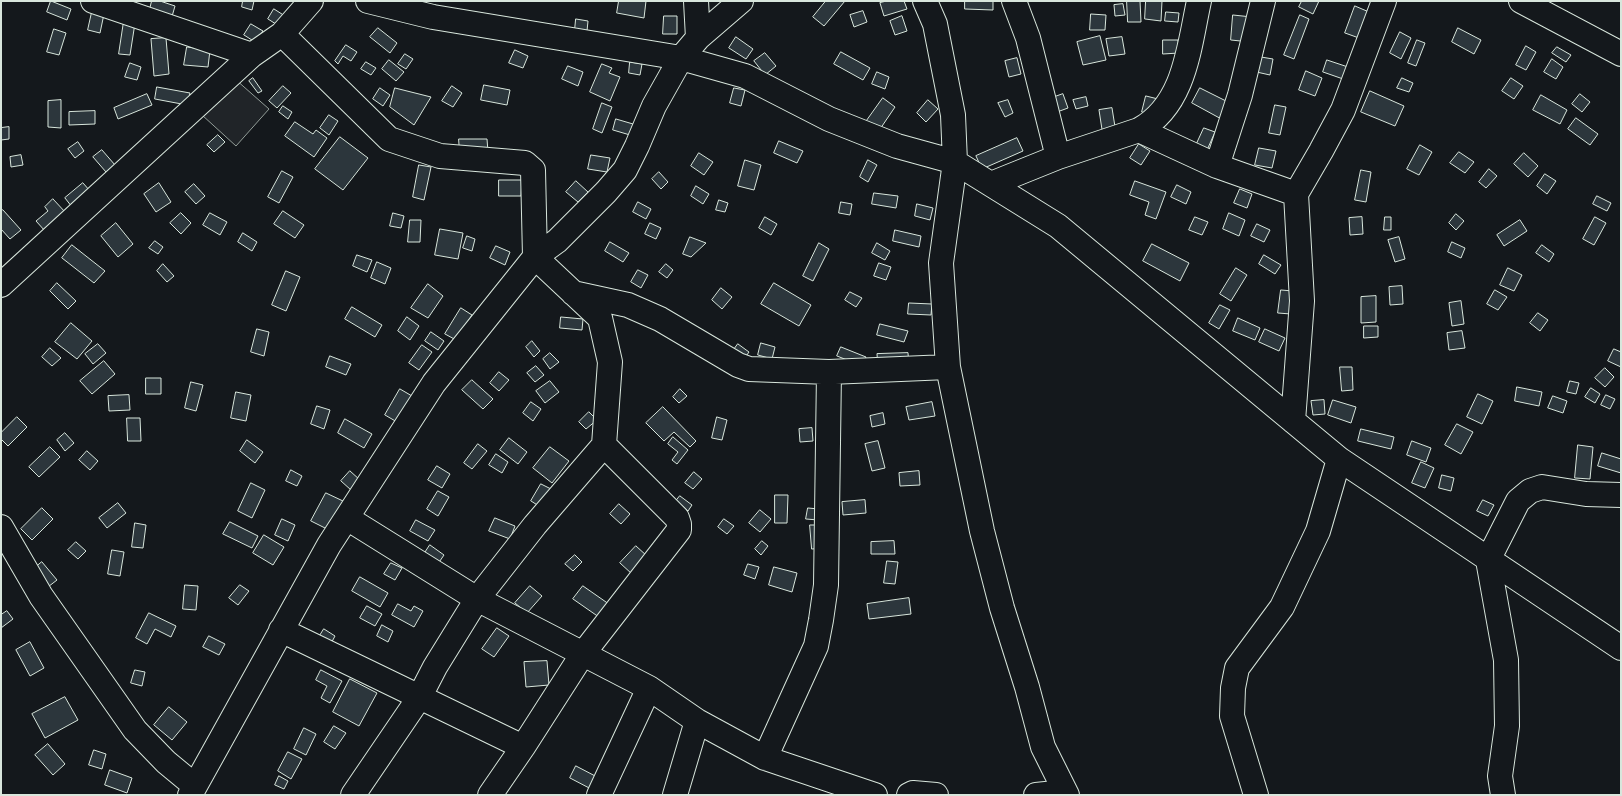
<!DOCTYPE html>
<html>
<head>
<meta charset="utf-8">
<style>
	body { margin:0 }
	#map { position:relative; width:1622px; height:796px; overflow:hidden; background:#14181c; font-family:"PT Sans Narrow",sans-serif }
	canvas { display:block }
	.frame { position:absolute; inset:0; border:2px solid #d8e6dc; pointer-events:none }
</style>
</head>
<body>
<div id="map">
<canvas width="1622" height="796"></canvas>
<div class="frame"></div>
</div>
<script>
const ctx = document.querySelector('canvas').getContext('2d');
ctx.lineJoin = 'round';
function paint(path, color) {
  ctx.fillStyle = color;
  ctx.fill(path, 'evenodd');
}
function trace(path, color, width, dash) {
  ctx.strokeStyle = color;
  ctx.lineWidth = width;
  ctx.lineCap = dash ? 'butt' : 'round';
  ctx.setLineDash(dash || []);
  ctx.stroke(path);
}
const green = new Path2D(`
	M235 79 269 109 236 146 202 115Z`);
paint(green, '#202428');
trace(green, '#939e99', 1);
const building = new Path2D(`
	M51 1 71 9 67 20 47 12Z
	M152 1H160L175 6 171 20 149 13Z
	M243 1H254L252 10 242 7Z
	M619 1H646L644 18 617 13Z
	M826 1H845L824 26 813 17Z
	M887 1H904L907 9 884 16 880 3Z
	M965 1H993V10L965 9Z
	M1127 1H1140L1141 22H1128Z
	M1146 1H1162L1161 21 1145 19Z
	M1302 1H1319L1313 14 1299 7Z
	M1123 4 1125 15 1115 16 1114 5Z
	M1355 6 1369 12 1359 38 1345 33Z
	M274 9 285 16 279 26 268 19Z
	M863 11 867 22 854 27 850 15Z
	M92 12 104 14 100 33 88 30Z
	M1166 12 1179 13 1178 22 1165 21Z
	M1091 14 1106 15 1105 30H1090Z
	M1233 15 1252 17 1250 42 1231 40Z
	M1300 15 1309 19 1294 59 1284 55Z
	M664 16H677V34H663Z
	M902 16 907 31 895 35 890 21Z
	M576 19 588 21 587 31 575 30Z
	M124 21 135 23 130 55 119 54Z
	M251 24 263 31 255 42 244 35Z
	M378 28 397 43 390 53 370 37Z
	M1458 28 1481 40 1474 54 1452 42Z
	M54 29 66 33 59 55 47 52Z
	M1400 32 1411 38 1401 59 1390 53Z
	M1100 36 1106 60 1083 65 1077 42Z
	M736 37 753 49 746 59 729 48Z
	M1122 37 1125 54 1109 56 1106 39Z
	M166 38 169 74 154 76 151 39Z
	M1163 40H1178L1179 53 1163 54Z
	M1417 40 1425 43 1416 66 1408 63Z
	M346 45 357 52 351 61 343 56 338 64 335 61Z
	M1526 46 1536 52 1526 70 1516 65Z
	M187 47 210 50 208 67 184 65Z
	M1557 47 1571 55 1566 62 1552 53Z
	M515 50 528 56 523 68 509 63Z
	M841 52 870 68 863 80 834 64Z
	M765 53 776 66 765 75 754 61Z
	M405 54 413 59 406 69 398 64Z
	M1255 56 1273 59 1270 75 1252 71Z
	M1017 58 1021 74 1009 77 1005 61Z
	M1552 59 1563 67 1556 79 1544 72Z
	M389 60 404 72 396 81 382 69Z
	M1327 60 1351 68 1346 80 1323 72Z
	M366 62 376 68 371 75 361 69Z
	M630 62 642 64 640 75 629 73Z
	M130 63 141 67 137 80 125 77Z
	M602 64 612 68 609 73 620 77 610 101 590 92Z
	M568 66 583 72 578 86 562 79Z
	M1306 71 1322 78 1315 96 1299 90Z
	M877 72 889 77 885 89 872 84Z
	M253 78 262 91 258 93 249 81Z
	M1402 78 1413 83 1409 92 1397 88Z
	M1511 78 1523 86 1514 99 1502 91Z
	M484 85 510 90 507 105 481 100Z
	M283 86 291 93 277 108 269 101Z
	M452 86 462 93 453 107 442 101Z
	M157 87 190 93 187 105 155 99Z
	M380 88 390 95 383 106 373 99Z
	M395 88 431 97 414 125 390 107Z
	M734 88 745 90 741 106 730 103Z
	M1200 88 1234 105 1225 121 1192 103Z
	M1370 91 1404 106 1395 126 1361 112Z
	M147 94 152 105 118 119 114 108Z
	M1063 94 1068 108 1057 112 1052 98Z
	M1580 94 1590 102 1582 112 1572 104Z
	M1541 95 1567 110 1560 124 1533 110Z
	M1146 96 1158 99 1155 115 1142 112Z
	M1086 97 1088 106 1076 109 1073 100Z
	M883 98 895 107 876 135 863 126Z
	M61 100V128L48 127V101Z
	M928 100 938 109 926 122 917 113Z
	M1008 100 1013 113 1005 117 998 103Z
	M602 103 612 107 602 133 593 129Z
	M1275 105 1286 107 1280 135 1269 133Z
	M283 106 292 112 288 119 279 112Z
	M1112 108 1116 133 1103 136 1099 110Z
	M95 111V124L69 125V112Z
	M329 115 338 121 329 135 320 128Z
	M1576 118 1598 134 1590 145 1568 129Z
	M616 119 633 124 630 135 613 130Z
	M295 122 313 134 316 130 327 138 314 157 285 136Z
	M9 127V139L1 140V128Z
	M1204 128 1215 132 1204 157 1193 152Z
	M218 135 225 142 214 152 207 145Z
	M340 137 368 158 343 190 315 169Z
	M1017 138 1023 151 982 169 976 156Z
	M459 139H487L488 152 460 153Z
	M779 141 803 151 797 163 774 153Z
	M78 142 84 151 75 158 68 149Z
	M1139 144 1150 151 1141 165 1130 158Z
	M1420 145 1432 152 1419 175 1407 169Z
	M1259 148 1276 151 1272 168 1255 165Z
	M102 150 115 165 106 172 93 157Z
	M1459 152 1474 162 1465 173 1450 163Z
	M699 153 713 162 704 175 691 166Z
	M1524 153 1538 166 1528 177 1514 164Z
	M21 155 23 165 11 167 10 157Z
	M591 155 610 158 607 172 588 169Z
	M745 160 761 165 754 190 738 186Z
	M868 160 877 165 868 182 860 177Z
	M419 165 431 167 424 200 413 197Z
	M1489 169 1497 176 1486 188 1479 182Z
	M1361 170 1371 172 1366 202 1355 200Z
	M282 171 293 177 279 203 268 197Z
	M659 172 668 182 661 189 652 179Z
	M1545 174 1556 181 1547 194 1537 186Z
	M499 180H522L521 196H499Z
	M576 181 588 192 578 202 566 192Z
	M1135 181 1166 192 1156 219 1145 215 1149 202 1130 195Z
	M83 183 90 191 72 207 65 198Z
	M159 183 171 202 156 212 144 194Z
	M194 184 205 196 196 204 185 192Z
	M1177 185 1191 192 1186 204 1171 197Z
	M696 186 709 194 703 204 691 196Z
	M1240 189 1252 194 1247 208 1234 203Z
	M874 193 898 196 896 208 872 204Z
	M1597 196 1611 203 1607 211 1593 204Z
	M53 199 66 213 45 231 36 221 48 211 45 207Z
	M719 200 728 203 725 212 716 210Z
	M638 202 651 209 646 219 633 212Z
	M841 202 852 204 850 215 839 213Z
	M917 204 933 208 930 220 915 216Z
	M3 210 21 230 10 239 1 229V211Z
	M283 211 304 225 295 238 274 224Z
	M181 213 191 223 181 234 170 223Z
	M210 213 227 222 220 235 203 225Z
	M393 213 404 216 401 228 390 226Z
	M1229 213 1245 220 1239 236 1223 229Z
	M1456 214 1464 221 1456 230 1449 223Z
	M765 217 777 224 771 235 759 228Z
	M1195 217 1208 222 1202 235 1189 230Z
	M1362 217 1363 234 1350 235 1349 218Z
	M1385 217H1391V230H1384Z
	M1595 217 1606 223 1594 245 1583 239Z
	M410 220H421L420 242H408Z
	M1520 220 1527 231 1504 246 1497 235Z
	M116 223 133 244 118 257 101 236Z
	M650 223 661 228 656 239 645 234Z
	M1257 224 1270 230 1264 242 1251 236Z
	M440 229 463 233 458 259 435 255Z
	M895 230 921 236 919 247 893 241Z
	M243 233 257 242 252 251 238 242Z
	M467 236 475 239 472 251 463 248Z
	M690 237 706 243 691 257 683 254Z
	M1399 237 1405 259 1395 262 1388 240Z
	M155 241 163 247 158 254 149 248Z
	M610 242 629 253 623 262 605 251Z
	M1452 242 1465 248 1461 258 1448 252Z
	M819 243 829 249 813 281 803 276Z
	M877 243 890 251 885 260 872 253Z
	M1152 244 1189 263 1180 281 1143 261Z
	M72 245 105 271 94 283 62 258Z
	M1542 245 1554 254 1549 262 1536 253Z
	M496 246 510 252 505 265 490 258Z
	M357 255 372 260 367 272 353 266Z
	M1264 255 1281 265 1275 274 1259 264Z
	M377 262 391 268 385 284 371 278Z
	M879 263 891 267 886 280 874 276Z
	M163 264 174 276 167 282 157 271Z
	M666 264 673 270 667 278 659 272Z
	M1236 268 1247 275 1231 301 1220 294Z
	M1508 268 1522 275 1514 291 1500 285Z
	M638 270 648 275 641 288 631 282Z
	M286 271 300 277 286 311 272 305Z
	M57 283 76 301 68 309 50 291Z
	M774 283 811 305 799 326 761 304Z
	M428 284 443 296 428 318 411 308Z
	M1402 286 1403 304 1390 305 1389 287Z
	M721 288 732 297 722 309 712 300Z
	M1281 290 1293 291 1291 314 1278 313Z
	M1495 290 1507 297 1498 310 1487 304Z
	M850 292 862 298 856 307 845 300Z
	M1376 296V322L1361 323V297Z
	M1461 301 1464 324 1452 326 1449 303Z
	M909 303 932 304 931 315 908 314Z
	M1220 305 1230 310 1219 329 1209 323Z
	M352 307 382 325 375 337 345 319Z
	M461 308 472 315 456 340 445 334Z
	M1538 313 1548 320 1540 331 1530 323Z
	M407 317 419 326 410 340 398 331Z
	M561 317 583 319 582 330 560 328Z
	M1238 318 1260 328 1255 340 1233 331Z
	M71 323 92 341 77 359 55 342Z
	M880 324 908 331 904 342 877 335Z
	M1364 326H1378V337L1364 338Z
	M257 329 269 332 264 356 251 352Z
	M1265 329 1285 338 1279 351 1259 342Z
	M1462 331 1465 348 1449 350 1447 333Z
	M431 332 444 341 438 350 425 341Z
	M532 341 540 351 534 357 526 347Z
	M761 343 775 347 772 359 758 355Z
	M98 344 106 353 93 364 85 354Z
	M738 344 749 352 744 359 733 351Z
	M422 345 432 352 419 370 409 363Z
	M841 347 866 357 862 366 837 356Z
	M50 348 61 358 52 366 42 357Z
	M1614 349 1621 352V367L1608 361Z
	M550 353 559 362 550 369 543 359Z
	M908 353 909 366 878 368 877 354Z
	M330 356 351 364 346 375 326 367Z
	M104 361 115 374 92 394 80 381Z
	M536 366 544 375 535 382 527 373Z
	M1340 367H1352L1353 390 1342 391Z
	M1605 368 1614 377 1605 387 1595 378Z
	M499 372 509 380 499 391 490 383Z
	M146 378H161V394H146Z
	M472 380 493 399 483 409 462 390Z
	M550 381 559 392 545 403 536 391Z
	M1570 381 1579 383 1576 394 1567 392Z
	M191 382 203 385 196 411 185 408Z
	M1517 387 1542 392 1539 406 1515 401Z
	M1591 388 1600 394 1595 403 1585 397Z
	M400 389 412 396 397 422 385 415Z
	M680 389 687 396 679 403 673 397Z
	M236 392 251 395 246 421 231 418Z
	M1478 394 1493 401 1482 424 1467 417Z
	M129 395 130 410 109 411 108 396Z
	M1606 395 1615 399 1610 409 1601 405Z
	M1553 396 1567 401 1563 413 1548 408Z
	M1324 400 1325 414 1313 415 1311 401Z
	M1333 400 1356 407 1351 423 1328 415Z
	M531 402 541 409 533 421 523 413Z
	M932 402 935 416 909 420 906 407Z
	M317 406 330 410 324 429 311 424Z
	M663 407 696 441 690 447 674 432 664 441 646 423Z
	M589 412 597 420 586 429 579 422Z
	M883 413 885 424 872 427 870 416Z
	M17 417 27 427 8 446 1 439V433Z
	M717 417 727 420 722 440 712 438Z
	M127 418H140L141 441H128Z
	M345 419 372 434 364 448 338 433Z
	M1457 424 1473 432 1461 454 1445 445Z
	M812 428 813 441 800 442 799 429Z
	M1361 429 1394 437 1391 449 1358 441Z
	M65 433 74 443 65 451 57 440Z
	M673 437 688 450 677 464 672 460 678 452 668 444Z
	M509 438 527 452 518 464 500 450Z
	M247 440 263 452 255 463 240 451Z
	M878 441 885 468 872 471 865 444Z
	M1412 441 1431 448 1426 462 1407 455Z
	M478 444 487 451 472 469 464 463Z
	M1578 445 1593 447 1590 479 1575 478Z
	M50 447 60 457 39 477 29 467Z
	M550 447 569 461 552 483 533 468Z
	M87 451 98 461 90 470 79 460Z
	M1602 453 1621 459V473L1598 466Z
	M496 454 508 462 502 473 489 465Z
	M1421 462 1434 468 1425 488 1412 483Z
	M437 466 450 474 442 488 428 480Z
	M291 470 302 476 297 486 286 481Z
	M350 471 360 480 351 490 341 481Z
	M919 471 920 485 900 486 899 473Z
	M694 472 702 479 693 489 685 483Z
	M1442 475 1454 478 1451 491 1439 488Z
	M251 483 265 490 252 518 238 511Z
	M541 484 553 490 542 508 531 501Z
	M438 491 449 497 438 516 427 509Z
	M326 493 343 501 329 530 311 521Z
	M775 495H788L787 523H775Z
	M680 496 692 505 688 511 676 501Z
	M865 500 866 513 843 515 842 502Z
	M1483 500 1494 505 1488 516 1477 511Z
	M118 503 126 513 107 528 99 518Z
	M619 504 630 514 621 524 610 514Z
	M42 508 53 519 32 540 21 529Z
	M808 508 819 509 818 520 806 519Z
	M760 510 771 519 760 532 749 523Z
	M495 518 515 526 510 539 489 531Z
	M282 519 295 525 288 541 275 535Z
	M724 519 734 526 727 534 718 527Z
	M416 520 435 530 428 541 410 531Z
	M230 522 258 536 252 548 223 534Z
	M135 523 146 525 143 548 132 547Z
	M810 525H821L823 548 812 549Z
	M264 535 284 547 273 565 253 553Z
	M762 541 768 546 761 555 755 549Z
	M894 541 895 554H871V542Z
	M76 542 86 551 78 559 68 550Z
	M430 545 444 555 433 571 419 562Z
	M636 546 647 556 632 574 620 563Z
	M112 550 124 552 120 576 108 574Z
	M575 555 582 562 573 571 565 564Z
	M887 561 898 562 895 584 884 583Z
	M42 562 57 580 44 590 30 572Z
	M391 563 402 568 395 580 384 574Z
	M748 564 759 567 755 579 744 575Z
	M774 567 797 573 792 592 769 585Z
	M360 577 388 593 380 607 352 591Z
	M185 585 198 586 196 610 183 609Z
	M240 585 249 591 238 605 229 598Z
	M530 586 542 596 527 613 515 603Z
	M583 586 616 609 606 622 573 599Z
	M909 598 911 614 869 619 867 604Z
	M398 604 411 611 414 606 423 611 414 627 392 615Z
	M367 606 382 614 375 626 360 618Z
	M7 611 13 619 1 628V615Z
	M149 613 176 626 171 637 155 629 147 644 136 638Z
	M382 625 393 631 388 642 377 636Z
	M497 628 509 636 494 657 482 649Z
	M324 629 335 636 328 649 316 642Z
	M209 636 225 644 219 655 203 647Z
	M30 642 44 668 30 676 16 650Z
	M547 661 549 685 526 687 524 662Z
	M135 670 145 672 142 686 131 683Z
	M321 670 342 681 330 703 321 698 327 686 316 680Z
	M350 679 377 693 359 726 333 712Z
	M65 697 78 720 45 738 32 714Z
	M169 707 187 722 172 740 154 725Z
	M334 726 346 733 335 749 324 742Z
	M304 728 316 734 306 755 294 749Z
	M48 744 65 764 53 775 35 755Z
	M94 750 106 754 102 769 89 765Z
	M288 752 302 759 291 779 278 771Z
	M576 766 599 778 593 790 570 778Z
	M110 770 132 778 127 793 105 785Z
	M279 776 288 781 284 789 275 785Z`);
paint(building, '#2c363c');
trace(building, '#d8e6dc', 1);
const street = new Path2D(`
	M93 1 252 55
	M368 1 433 17 681 58 745 76 829 119 897 146 955 162 1058 226 1339 459 1621 648
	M696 1 698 38
	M925 1 935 24 953 115 955 162 941 263 948 367 982 531 1002 608 1027 687 1043 747 1067 795
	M1014 1 1028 38 1058 157
	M1521 1 1621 54
	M282 34 389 139 440 156 525 163 533 170 535 257 600 318 610 362 604 445 535 525 477 599 435 667 419 698 353 795
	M1139 130 1217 166 1296 194
	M1217 166 1240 95 1263 1
	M991 184 1058 157 1139 130C1185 105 1189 47 1199 1
	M1 285 252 55 282 34 311 1
	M573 293 628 305 660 319 738 365 749 369 829 372
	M1293 421 1302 301 1296 194 1321 151 1343 110 1384 1
	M347 518 477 599 649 688 599 795
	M1 527 41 596 135 730 166 762 195 786
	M281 630 523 747 490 795
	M649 688 697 721 765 758 875 795
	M523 747 582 655 679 530V524L677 518 604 445
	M765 758 816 646 821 620 826 585 829 372 948 367
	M190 795 329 545 434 383 535 257 557 241 606 192 625 170 637 146 654 106 681 58 698 38 741 1
	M675 795 697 721
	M909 795 913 793 936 795
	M1036 795 1065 792
	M1256 795 1232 716 1233 688 1237 668 1282 607 1318 531 1339 459
	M1503 795 1500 776 1507 726 1506 660 1488 560 1518 501 1530 491 1542 487 1586 494 1621 495`);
trace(street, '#d8e6dc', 26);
trace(street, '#14181c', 24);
</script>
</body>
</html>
